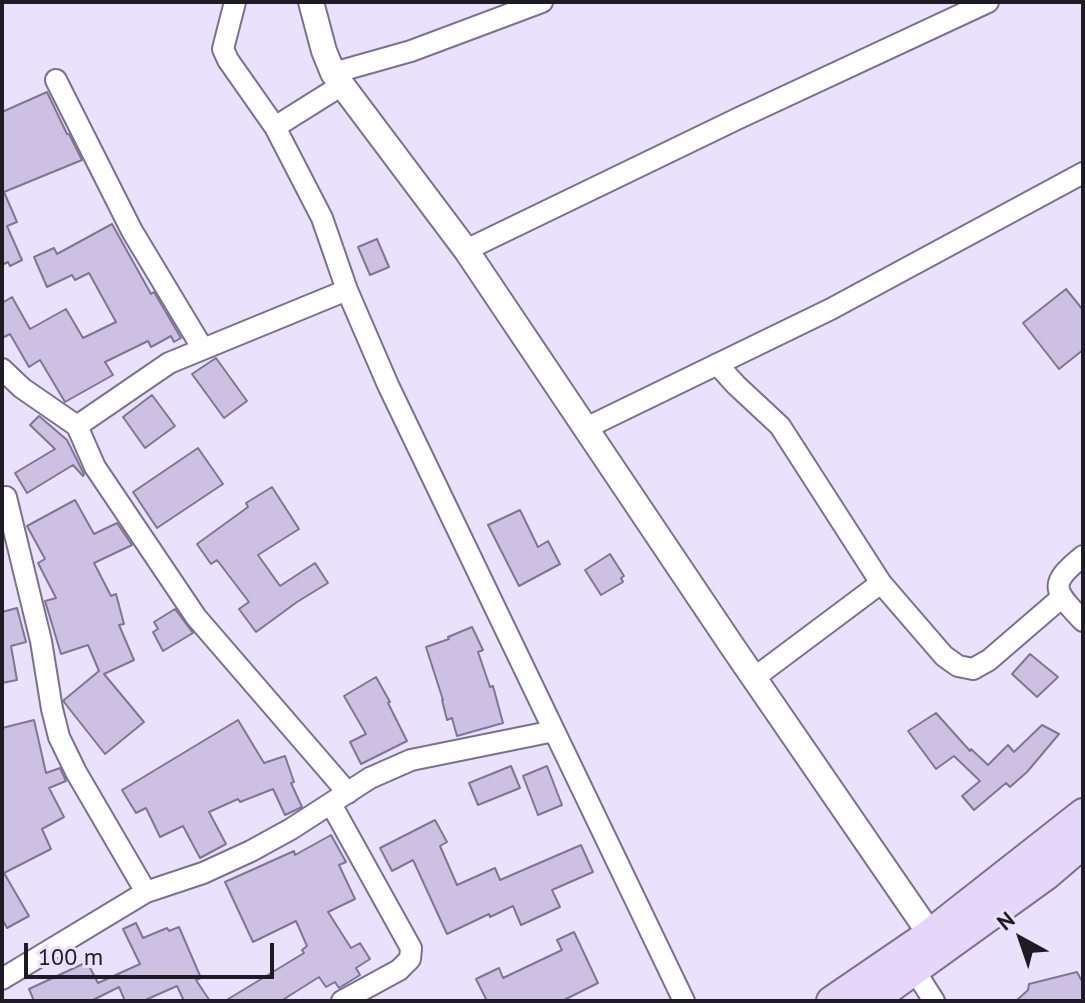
<!DOCTYPE html>
<html>
<head>
<meta charset="utf-8">
<style>
	body { margin:0 }
	#map { position:relative; width:1085px; height:1003px; overflow:hidden; background:#eae2fd; font-family:"PT Sans",sans-serif }
	canvas { display:block }
	.frame { position:absolute; inset:0; border:4px solid #1e1a26; pointer-events:none }
	.north { position:absolute; left:981px; top:899px; width:80px; height:80px; -webkit-text-stroke:6px #eae2fd; paint-order:stroke; rotate:320deg; font-size:22px; font-weight:700; line-height:32px; text-align:center; color:#1e1a26 }
	.north::after { content:''; display:block; margin:auto; width:28px; height:36px; background:#1e1a26; clip-path:polygon(50% 0,100% 100%,50% 72%,0 100%) }
	.scale { position:absolute; left:24px; top:943px; width:250px; height:36px; box-sizing:border-box; border:4px solid #1e1a26; border-top:0; padding-left:10px; font-size:24px; line-height:28px; white-space:nowrap; color:#1e1a26; -webkit-text-stroke:6px #eae2fd; paint-order:stroke }
</style>
</head>
<body>
<div id="map">
<canvas width="1085" height="1003"></canvas>
<div class="frame"></div>
<div class="north">N</div>
<div class="scale">100 m</div>
</div>
<script>
const ctx = document.querySelector('canvas').getContext('2d');
ctx.lineJoin = 'round';
function paint(path, color) {
  ctx.fillStyle = color;
  ctx.fill(path, 'evenodd');
}
function trace(path, color, width, dash) {
  ctx.strokeStyle = color;
  ctx.lineWidth = width;
  ctx.lineCap = dash ? 'butt' : 'round';
  ctx.setLineDash(dash || []);
  ctx.stroke(path);
}
const building = new Path2D(`
	M47 92 67 134H69L82 160 4 192 17 222 7 226 22 260 10 266 8 262 2 265V112Z
	M112 224 151 294 154 292 181 338 174 342 171 336 151 347 148 341 105 362 113 375 65 402 40 360 29 367 10 334 2 338V303L12 297 30 329 66 309 83 338 116 322 89 273 75 280 72 275 47 287 34 257 54 248 57 254Z
	M377 239 389 267 370 275 358 247Z
	M1066 289 1083 310V350L1059 369 1023 323Z
	M216 358 247 401 224 418 192 374Z
	M152 395 175 426 145 448 123 417Z
	M39 416 67 440 84 474 83 476 73 465 27 493 15 473 55 449 30 425Z
	M198 448 223 484 157 528 133 492Z
	M272 487 299 529 258 555 280 586 315 563 328 583 297 602 256 632 239 609 249 602 217 560 211 564 197 544 248 507 246 503Z
	M75 500 94 534 117 523 132 545 94 563 111 596 116 594 124 624 119 625 134 660 104 674 144 722 105 754 64 702V700L99 671 88 645 61 654 45 601 56 598 38 563 45 559 27 526Z
	M520 510 538 547 548 541 560 564 519 586 488 525Z
	M610 554 624 576 621 578 623 582 601 595 585 570Z
	M17 608 26 642 11 646 17 680 2 683V612Z
	M175 609 193 633 163 651 153 632 158 629 154 622Z
	M472 627 483 650 478 652 490 687 493 686 503 723 457 736 452 718 447 720 442 700H443L426 647 449 639 448 637Z
	M1030 654 1058 677 1037 697 1012 674Z
	M376 677 390 702 388 703 407 741 361 764 350 742 366 734 344 696Z
	M936 713 970 751 971 749 988 765 1008 745 1014 752 1042 725 1059 734 1027 772 1010 787 1006 783 974 810 962 796 980 781 954 756 936 769 908 731Z
	M34 720 46 773 60 768 66 781 49 788 64 817 42 829 51 849 4 873 29 916 7 928 2 919V728Z
	M238 720 264 763 285 756 294 782 291 783 302 807 285 815 273 789 240 802 238 799 209 812 226 844 200 858 183 826 160 837 146 808 136 813 122 790Z
	M511 766 520 788 478 805 469 783Z
	M547 766 562 805 538 815 523 776Z
	M435 820 447 842 440 846 457 885 495 868 500 880 581 845 593 872 552 890 560 907 521 925 513 906 490 917 489 914 447 934 413 860 392 871 380 848Z
	M331 835 346 862 339 865 355 899 328 912 351 948 360 943 370 959 356 968 360 975 339 988 335 982 326 987 319 977 281 1001H225L304 953 302 950 307 946 296 921 253 942 225 882 294 851 295 855Z
	M136 923 143 938 167 928 169 931 179 927 201 978 196 980 210 1001H184L177 986 143 1001H125L119 987 91 1001H34L29 989 87 962 98 983 140 964 123 929Z
	M574 932 598 983 562 1001H487L476 979 499 968 503 978 562 950 557 940Z
	M1077 972 1083 983V1001H1016L1028 990 1029 984Z`);
paint(building, '#ccc1e3');
trace(building, '#7f7594', 2);
const minor = new Path2D(`
	M235 2 223 49 228 60 275 127 322 218 347 290 388 385 684 1001
	M333 73 411 51 542 2
	M56 80 132 231 203 349
	M275 127 342 85
	M466 250 739 118 988 2
	M717 364 736 385 780 426 881 583 944 656 958 666 973 669 989 660 1061 598
	M2 369 22 388 77 426 95 467 196 617 348 793
	M77 426 169 363 347 290
	M586 428 831 309 1083 173
	M6 497 41 641 52 709 59 737 76 772 146 892
	M1083 556C1047 585 1054 590 1083 621
	M754 678 881 583
	M331 804 411 948 410 959 399 970 342 1001
	M908 960 934 1001
	M2 979 146 892 203 873 251 851 291 829 370 778 411 760 554 731`);
const tertiary = new Path2D(`
	M311 2 324 51 333 73 466 250 732 646 939 947`);
const secondary = new Path2D(`
	M831 1001 929 934 1083 813
	M872 1001 1047 875 1083 844`);
trace(minor, '#7b718f', 24);
trace(tertiary, '#7b718f', 28);
trace(secondary, '#7b718f', 32);
trace(minor, '#fff', 20);
trace(tertiary, '#fff', 24);
trace(secondary, '#e5d7fa', 28);
</script>
</body>
</html>
